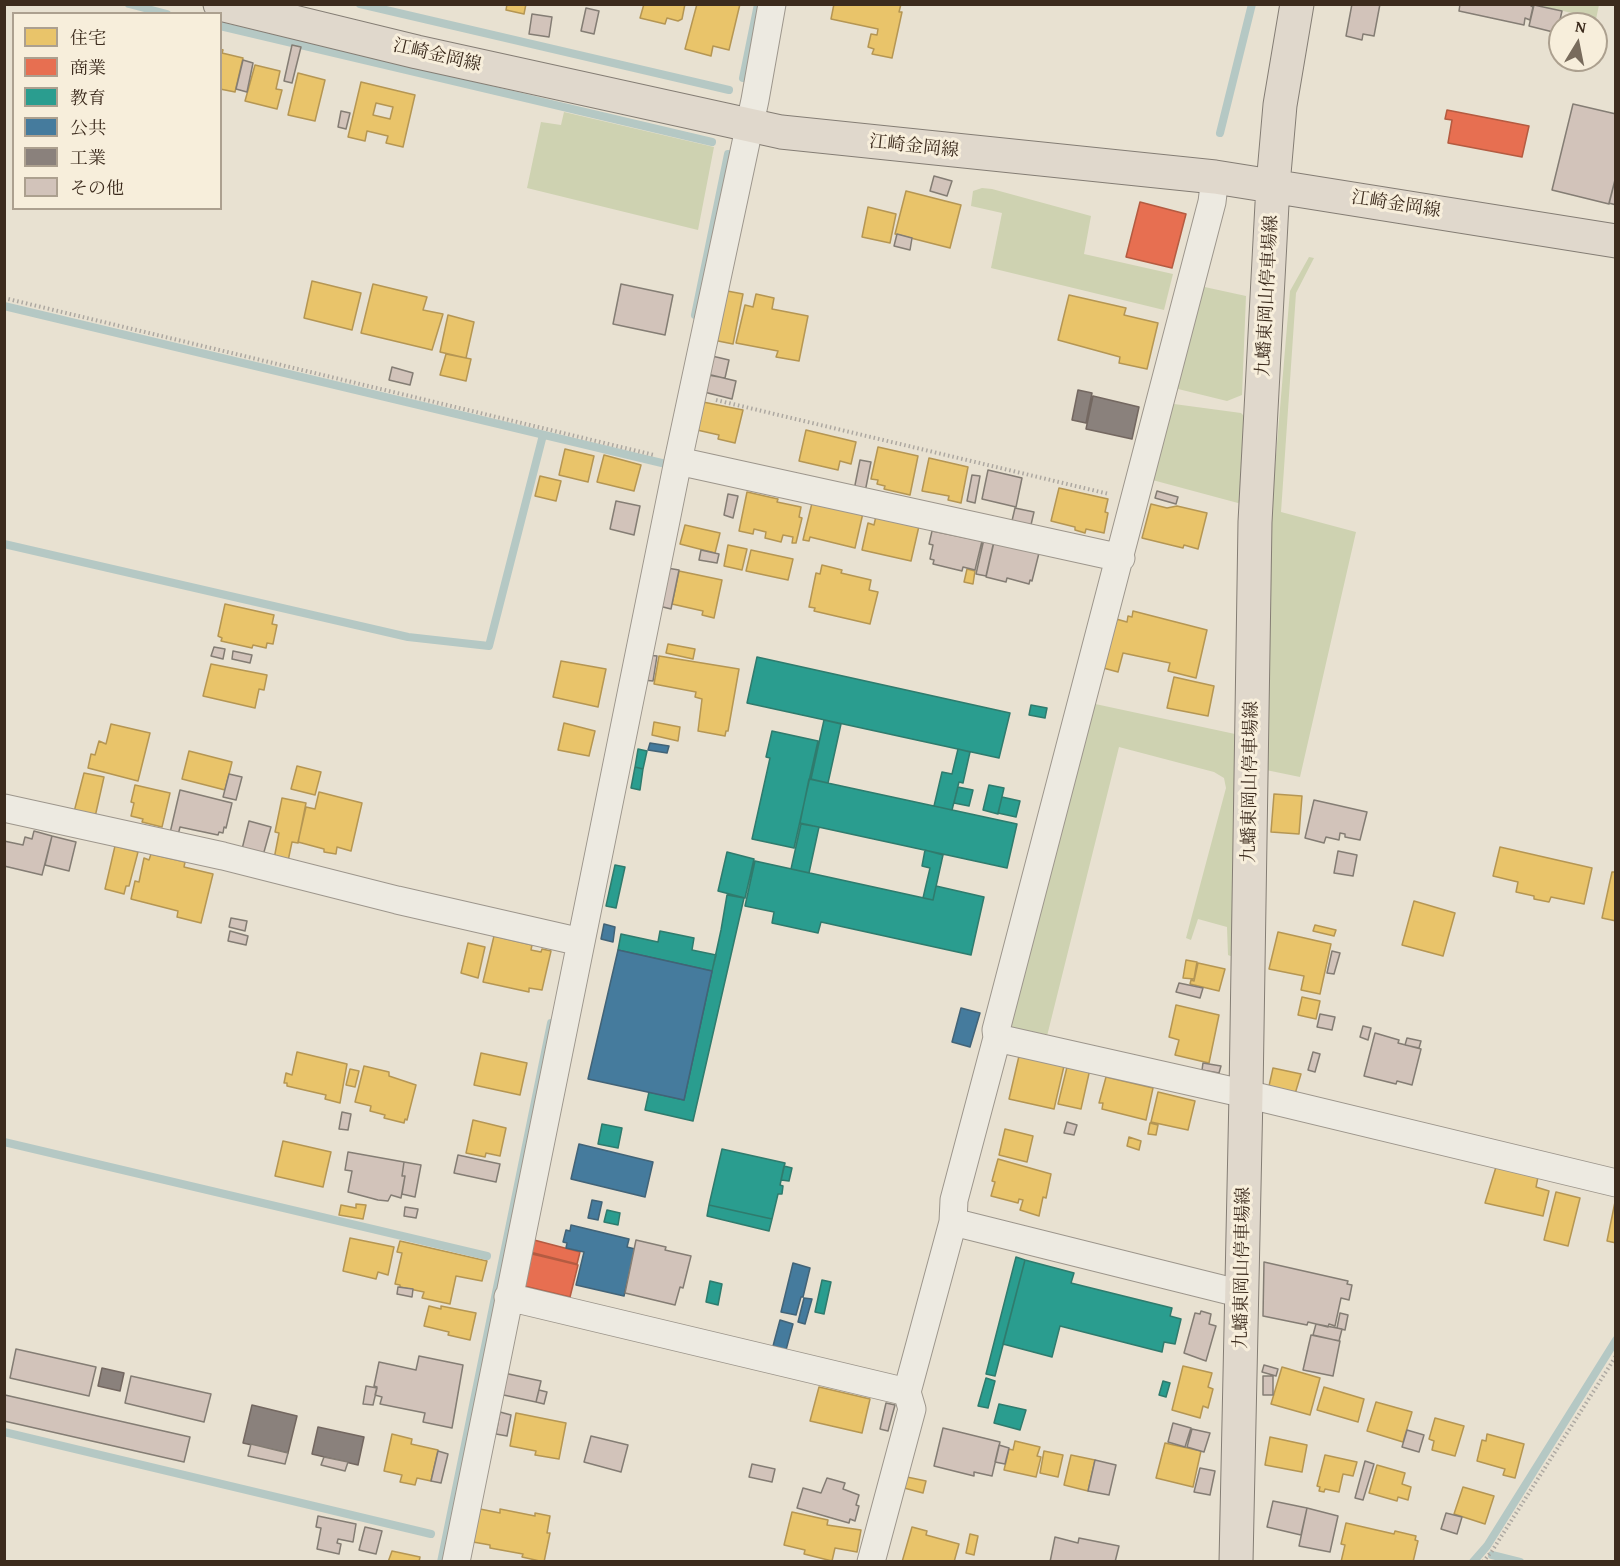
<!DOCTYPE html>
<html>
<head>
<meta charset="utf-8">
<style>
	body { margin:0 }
	#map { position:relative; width:1620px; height:1566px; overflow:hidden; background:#e8e1d1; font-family:"Gentium Book Plus","Noto Serif JP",serif }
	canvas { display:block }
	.frame { position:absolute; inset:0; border:6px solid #3c2b1d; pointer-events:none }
	.legend { position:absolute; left:12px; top:12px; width:210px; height:198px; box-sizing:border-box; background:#f7eedb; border:2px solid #aca08f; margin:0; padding:8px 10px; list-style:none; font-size:18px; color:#3c2b1d }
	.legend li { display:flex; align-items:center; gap:12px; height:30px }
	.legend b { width:30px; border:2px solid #aca08f }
	.north { position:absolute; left:1548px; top:12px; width:60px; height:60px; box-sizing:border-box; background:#f7eedb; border:2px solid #aca08f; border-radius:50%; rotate:10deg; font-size:16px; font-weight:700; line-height:24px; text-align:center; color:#3c2b1d }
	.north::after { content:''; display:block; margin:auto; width:21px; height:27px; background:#786b5c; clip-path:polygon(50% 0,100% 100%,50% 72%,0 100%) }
</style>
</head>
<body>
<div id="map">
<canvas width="1620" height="1566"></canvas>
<div class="frame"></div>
<ul class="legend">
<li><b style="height:16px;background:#e9c46a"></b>住宅</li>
<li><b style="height:16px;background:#e76f51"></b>商業</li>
<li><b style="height:16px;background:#2a9d8f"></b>教育</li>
<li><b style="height:16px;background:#457b9d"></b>公共</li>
<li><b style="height:16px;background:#8a817c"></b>工業</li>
<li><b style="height:16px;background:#d2c3ba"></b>その他</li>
</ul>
<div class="north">N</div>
</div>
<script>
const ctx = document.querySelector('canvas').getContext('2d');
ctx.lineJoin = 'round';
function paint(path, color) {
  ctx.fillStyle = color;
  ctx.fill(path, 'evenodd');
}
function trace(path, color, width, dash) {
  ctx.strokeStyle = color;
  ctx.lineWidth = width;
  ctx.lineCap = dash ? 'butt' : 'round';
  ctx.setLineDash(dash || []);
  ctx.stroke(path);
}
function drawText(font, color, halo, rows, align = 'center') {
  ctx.font = font + ' "Gentium Book Plus","Noto Serif JP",serif';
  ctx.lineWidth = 6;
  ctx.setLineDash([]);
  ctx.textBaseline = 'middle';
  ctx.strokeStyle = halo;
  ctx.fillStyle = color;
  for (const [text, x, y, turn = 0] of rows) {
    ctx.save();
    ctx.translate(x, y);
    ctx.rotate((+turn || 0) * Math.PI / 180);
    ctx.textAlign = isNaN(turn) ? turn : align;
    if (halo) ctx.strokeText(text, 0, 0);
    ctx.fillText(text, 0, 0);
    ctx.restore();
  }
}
paint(new Path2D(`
	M1537 5 1599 4V5L1595 24H1584L1585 16Z
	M564 112 714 147 698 230 527 188 541 122 561 125Z
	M982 188 992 189 1091 216 1084 254 1173 274 1164 310 991 268 1002 213 971 206 973 191Z
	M1309 257 1314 258 1296 293 1281 512 1356 532 1300 777 1266 770 1271 514 1290 291Z
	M1200 286 1246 296 1242 395 1227 401 1174 388Z
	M1174 404 1241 413 1245 417 1242 501 1238 503 1145 478 1166 407Z
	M1086 702 1235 734 1233 957 1228 955 1227 927 1198 919 1191 940 1186 938 1226 788 1224 778 1214 772 1119 747 1047 1036 1011 1027 1007 1018Z`), '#ced2b1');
const homes = new Path2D(`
	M507 4H526L524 14 506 10Z
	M644 4H685L682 19 678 21 667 18 665 24 640 18Z
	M697 4H740L729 50 713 46 711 56 685 49Z
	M834 4H901L899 12H902L892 58 872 54 874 49 868 47 871 34 877 35 878 29 831 19Z
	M220 49 223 50 222 53 243 58 235 92 220 89Z
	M255 65 280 71 276 89 282 90 277 109 245 101Z
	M298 73 325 80 315 121 288 115Z
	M361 82 415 95 403 147 386 143 388 136 367 131 365 141 348 137ZM376 103 393 107 390 119 373 115Z
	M906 191 961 205 950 248 895 234Z
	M868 207 896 214 890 243 862 237Z
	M312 281 361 293 352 330 304 318Z
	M373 284 427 297 423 310 443 314 432 350 361 333Z
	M722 290 743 294 733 344 713 340Z
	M756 294 774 298 772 309 808 316 799 361 776 357 778 351 736 343 745 305 753 307Z
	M1069 295 1126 308 1124 315 1158 323 1147 369 1119 363 1120 357 1058 340Z
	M448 315 474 322 466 358 440 352Z
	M446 354 471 359 466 381 440 375Z
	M703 402 743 410 735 443 718 439 719 435 697 430Z
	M806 430 856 442 851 464 840 461 838 470 799 461Z
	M878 447 918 456 910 495 884 489 885 486 877 484 878 480 871 479Z
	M565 449 594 456 588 482 559 475Z
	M604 455 641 465 634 491 597 482Z
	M929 458 968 467 961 503 948 500 949 496 922 491Z
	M540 476 561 481 556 501 535 496Z
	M1059 488 1108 499 1105 512 1108 513 1104 533 1086 529 1085 533 1075 530V527L1051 521Z
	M747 492 778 499 777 502 801 507 799 517 802 518 796 543H792L793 537 783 535 781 542 765 538 766 532 754 529 753 534 739 531Z
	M812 503 863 513 855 548 810 537 809 541 803 540Z
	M1151 504 1167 508 1177 506 1207 513 1198 549 1184 545 1183 548 1142 538Z
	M876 516 919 526 911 561 862 550 868 523 874 525Z
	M685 525 720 533 715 553 680 544Z
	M728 545 747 549 742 570 724 566Z
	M751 550 793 559 788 580 746 571Z
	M822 565 842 570 841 573 871 580 869 590 878 592 870 624 814 611 815 608 809 607 816 573 820 574Z
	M967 569 975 571 973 584 964 582Z
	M679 571 722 580 714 618 702 615 703 611 672 604Z
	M225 604 274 615 272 624 277 625 273 644 267 643 266 648 253 645 252 648 221 641 222 638 218 636Z
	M1133 611 1207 630 1196 678 1168 671 1170 663 1123 653 1118 672 1096 666 1109 617 1127 622 1128 616 1132 617Z
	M668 644 695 649 693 659 666 653Z
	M659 656 739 669 728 731H726L725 736 698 731 702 699 695 697 696 692 654 684Z
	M561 661 606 669 598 707 553 697Z
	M211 664 267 675 264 690 259 689 255 708 203 696Z
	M1174 677 1214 686 1208 716 1167 708Z
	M654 722 680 727 678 741 652 735Z
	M564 723 595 731 589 756 558 750Z
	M111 724 150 733 138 781 88 768 91 754 95 755 99 741 106 744Z
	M189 751 232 762 225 790 182 779Z
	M297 766 321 772 315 795 291 789Z
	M84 773 104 777 95 817 74 812Z
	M135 785 170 793 162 827 142 822 143 819 131 816 134 803 131 802Z
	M319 792 362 803 351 851 337 847 336 854 324 852V849L298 842 306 807 315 809Z
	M1274 794 1302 796 1299 834 1271 832Z
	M282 798 306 803 298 843 292 842 288 861 274 859 279 833 275 832Z
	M115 846 138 852 129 886H126L124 894 105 889Z
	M1500 847 1592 868 1584 904 1551 897 1549 902 1534 899V896L1516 892 1518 882 1493 876Z
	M151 854 185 862 184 867 213 874 201 923 177 917 178 911 131 899 135 881 139 882 144 858 149 860Z
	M1612 872H1616V921L1602 918Z
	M1414 901 1455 913 1443 956 1402 945Z
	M1315 925 1336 930 1334 936 1313 931Z
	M1278 932 1331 944 1320 994 1301 990 1304 976 1269 969Z
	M494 936 532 945 531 950 541 952 542 949 551 951 542 990 529 988V992L483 982Z
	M468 943 485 947 478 978 461 973Z
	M1186 960 1197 962 1194 979 1183 978Z
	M1198 963 1225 969 1219 991 1190 984 1191 980 1194 981Z
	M1302 997 1320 1001 1316 1019 1298 1015Z
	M1176 1005 1219 1015 1209 1063 1175 1055 1179 1040 1169 1037Z
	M297 1052 347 1064 340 1103 325 1099 326 1095 287 1086V1083H284L286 1073 292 1075Z
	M481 1053 527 1063 520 1095 474 1085Z
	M1019 1056 1064 1066 1054 1109 1009 1099Z
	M1068 1063 1090 1069 1081 1109 1058 1104Z
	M364 1066 389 1072V1076L416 1085 407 1120 405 1119 404 1123 384 1118 385 1115 370 1111 371 1106 355 1102Z
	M1273 1068 1301 1074 1295 1094 1269 1086Z
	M350 1069 359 1071 355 1087 346 1085Z
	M1106 1077 1153 1088 1146 1120 1102 1109 1103 1103H1099Z
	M1158 1092 1195 1101 1188 1130 1151 1122Z
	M473 1120 506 1128 500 1156 486 1153 485 1157 466 1153Z
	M1150 1123 1158 1125 1156 1135 1148 1134Z
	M1005 1129 1033 1136 1027 1162 999 1155Z
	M1129 1137 1141 1141 1139 1150 1127 1146Z
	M283 1141 331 1152 323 1187 275 1176Z
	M998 1159 1051 1174 1046 1198 1043 1197 1039 1216 1020 1210 1023 1200 1019 1199 1018 1203 991 1196 995 1182 992 1181Z
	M1496 1167 1538 1177 1536 1187 1549 1191 1543 1216 1485 1203Z
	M1556 1192 1580 1198 1568 1246 1544 1240Z
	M1615 1202H1616V1243L1607 1241Z
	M356 1204 366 1205 363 1219 339 1215 341 1205 356 1208Z
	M350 1238 394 1247 388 1275 378 1272 376 1279 343 1271Z
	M400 1241 487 1261 482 1281 456 1276 450 1304 422 1298 424 1292 400 1287V1285L395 1284 402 1253 397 1252Z
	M429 1306 441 1309V1306L476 1313 470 1340 448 1335 449 1332 424 1326Z
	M1183 1366 1212 1373 1208 1387 1213 1389 1208 1408 1203 1406 1200 1418 1172 1410Z
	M1282 1367 1320 1378 1310 1415 1271 1404Z
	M819 1387 870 1399 862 1433 810 1421Z
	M1324 1387 1364 1399 1358 1422 1317 1410Z
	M1376 1402 1412 1412 1403 1442 1367 1431Z
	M516 1413 566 1423 559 1459 535 1455 536 1451 510 1446Z
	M1435 1418 1464 1426 1455 1456 1432 1450 1434 1441 1429 1439Z
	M392 1434 412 1439 411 1444 438 1450 431 1481 417 1478 415 1485 400 1482 402 1475 384 1471Z
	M1487 1434 1524 1444 1515 1478 1503 1475 1505 1469 1477 1461 1482 1440 1486 1441Z
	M1270 1437 1307 1445 1302 1472 1265 1465Z
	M1015 1441 1040 1447 1037 1456 1041 1457 1036 1477 1004 1470 1009 1449 1013 1450Z
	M1165 1443 1201 1451 1193 1487 1156 1478Z
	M1044 1451 1063 1455 1058 1477 1040 1473Z
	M1071 1455 1095 1460 1088 1491 1064 1485Z
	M1325 1455 1357 1462 1353 1476 1343 1474 1339 1492 1325 1489 1324 1492 1319 1491 1320 1487 1317 1486Z
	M1377 1465 1405 1473 1402 1484 1411 1487 1408 1500 1398 1497 1397 1501 1369 1493Z
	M907 1477 926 1481 923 1493 904 1488Z
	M1463 1487 1494 1496 1485 1524 1454 1514Z
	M480 1509 500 1513V1509L535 1516V1513L550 1516 547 1533H550L544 1562 522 1557 523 1554 490 1548V1545L473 1542Z
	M792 1512 828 1520 827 1525 861 1530 857 1552 835 1548 832 1561 804 1554 805 1550 784 1545Z
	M1346 1523 1394 1534 1395 1531 1416 1536 1415 1540 1418 1541 1413 1562H1341L1345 1545 1341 1544Z
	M912 1527 927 1531 926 1535 959 1544 954 1562H902Z
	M970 1534 978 1536 974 1555 966 1553Z
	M392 1551 420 1557 419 1562H388Z`);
paint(homes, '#e9c46a');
trace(homes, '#b59653', 1.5);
const shops = new Path2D(`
	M1447 110 1529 126 1522 157 1448 143 1452 120 1445 119Z
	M1140 202 1186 214 1172 268 1126 257Z
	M534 1240 580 1252 577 1264 530 1252Z
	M532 1254 578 1265 570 1297 524 1286Z`);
paint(shops, '#e76f51');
trace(shops, '#b45b41', 1.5);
const schools = new Path2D(`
	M757 657 1010 713 999 758 747 703Z
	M1031 705 1047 708 1045 718 1029 715Z
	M824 720 841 724 828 783 811 779Z
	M772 731 818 741 794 848 752 839 770 758 766 757Z
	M638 749 647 751 643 769 635 767Z
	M958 749 970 752 963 783 959 782 952 810 934 806 942 772 952 774Z
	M635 767 643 769 640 790 631 788Z
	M809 779 1017 824 1007 868 800 823Z
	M989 785 1004 788 998 814 983 810Z
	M958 787 973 790 969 806 954 803Z
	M1002 797 1020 801 1016 817 998 813Z
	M801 824 819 827 809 873 791 869Z
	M925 850 943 855 933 900 923 898 930 868 922 866Z
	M727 852 754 859 745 898 718 891Z
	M755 861 933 900 936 886 984 897 971 955 821 922 818 933 772 923 774 912 745 906Z
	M615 865 625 867 616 908 606 906Z
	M727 895 744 898 693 1121 645 1110 649 1092 684 1100 721 930Z
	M660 931 694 938 692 950 716 955 712 971 618 950 621 934 658 942Z
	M602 1124 622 1128 618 1148 598 1144Z
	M722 1149 785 1163 780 1185 783 1186 782 1194H778L772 1219 709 1205Z
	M784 1166 792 1168 789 1181 781 1180Z
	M709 1205 772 1219 769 1231 707 1216Z
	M607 1210 620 1213 618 1225 604 1222Z
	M1016 1257 1025 1260 995 1376 986 1374Z
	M1025 1260 1074 1273 1071 1283 1172 1308 1170 1316 1181 1319 1175 1344 1164 1342 1162 1352 1060 1326 1052 1357 1003 1344Z
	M822 1280 831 1282 824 1314 815 1312Z
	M710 1281 722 1284 718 1305 706 1302Z
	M986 1378 995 1381 988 1408 978 1406Z
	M1163 1381 1170 1383 1166 1397 1159 1395Z
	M999 1404 1026 1410 1020 1430 994 1423Z`);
paint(schools, '#2a9d8f');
trace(schools, '#2f7b6d', 1.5);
const public = new Path2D(`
	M650 743 669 746 667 753 648 750Z
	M604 924 615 927 613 942 601 939Z
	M618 950 712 971 684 1100 588 1079Z
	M961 1008 980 1013 970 1047 952 1042Z
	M579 1144 653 1162 645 1197 571 1179Z
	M592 1200 602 1202 598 1220 588 1218Z
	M571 1225 629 1239 627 1247 635 1249 624 1296 576 1285 584 1252 566 1248 567 1243 563 1242 566 1230 570 1231Z
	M793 1263 810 1268 803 1297H801L796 1315 781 1312Z
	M804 1298 812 1299 805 1324 798 1322Z
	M780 1320 793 1324 786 1350 773 1346Z`);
paint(public, '#457b9d');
trace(public, '#426377', 1.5);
const industry = new Path2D(`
	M1078 390 1092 393 1086 423 1072 420Z
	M1093 396 1139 407 1132 439 1086 429Z
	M102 1368 124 1373 120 1391 98 1386Z
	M252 1405 297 1416 288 1453 243 1443Z
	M318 1427 364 1437 358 1465 312 1454Z`);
paint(industry, '#8a817c');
trace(industry, '#736760', 1.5);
trace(new Path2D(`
	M129 4 167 14
	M360 4 729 90
	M220 26 712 142
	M743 78 758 4
	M1220 133 1252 4
	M4 306 666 464
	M695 315 728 154
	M4 544 408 637 489 646 543 435
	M4 1142 487 1256
	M4 1432 431 1534
	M1492 1555 1520 1562
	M441 1562 551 1023
	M1473 1562 1487 1546 1616 1340`), '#b5c8c4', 8);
const building = new Path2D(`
	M1352 4H1380L1374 36 1363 34 1362 40 1346 36Z
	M1460 4H1528L1533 7 1530 20 1525 18 1524 25 1459 11Z
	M1534 5 1562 11 1557 33 1529 26Z
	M586 8 599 11 594 34 581 31Z
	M532 14 552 17 549 37 529 34Z
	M292 45 301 47 292 83 284 81Z
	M243 60 253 63 247 92 236 89Z
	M1573 104 1616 114V176L1609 204 1552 190Z
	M341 111 350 113 346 129 338 127Z
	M934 176 952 181 947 196 930 191Z
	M1616 176V205L1609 203Z
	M897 234 912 238 910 250 894 246Z
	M621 284 673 295 665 335 613 324Z
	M712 356 729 360 725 378 708 375Z
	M392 367 413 373 410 385 389 380Z
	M707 374 736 381 732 399 704 392Z
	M860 460 871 462 865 492 854 490Z
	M988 470 1022 478 1016 507 982 499Z
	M972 475 980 476 975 503 967 501Z
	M1157 491 1178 497 1176 504 1155 498Z
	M728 494 738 496 733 518 724 515Z
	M616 501 640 506 634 535 610 529Z
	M1015 508 1034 512 1030 529 1011 525Z
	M932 531 982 541 975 570 963 567 962 571 933 564 934 560 930 559 933 545 929 544Z
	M984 539 994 541 986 576 976 574Z
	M994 542 1039 553 1032 581 1030 580 1029 584 1007 578 1006 582 986 577Z
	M701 550 719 554 717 563 699 560Z
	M667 568 679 570 671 609 659 606Z
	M214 647 225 649 223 659 211 656Z
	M233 651 252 655 250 663 232 659Z
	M647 655 657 656 653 681 643 680Z
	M229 774 242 777 236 800 223 797Z
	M180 790 232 803 226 828 224 827 223 833 219 832 218 835 180 827 178 835 170 833Z
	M1314 800 1367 812 1360 840 1345 837V834L1340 833 1339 840 1326 837 1324 843 1305 838Z
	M249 821 271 827 262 859 241 853Z
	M34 831 52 836 42 875 4 866V841L23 845 25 837 32 839Z
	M52 836 76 842 69 871 45 865Z
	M1338 851 1357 855 1353 876 1334 873Z
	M231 918 247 921 245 931 229 927Z
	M230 931 248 936 246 945 228 941Z
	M1332 951 1340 953 1334 974 1327 973Z
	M1179 983 1203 988 1200 998 1176 992Z
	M1320 1014 1335 1017 1332 1030 1317 1027Z
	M1363 1026 1371 1028 1368 1040 1360 1037Z
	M1375 1033 1399 1040 1398 1043 1421 1049 1412 1085 1397 1081 1396 1084 1364 1076Z
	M1407 1038 1421 1041 1419 1048 1405 1045Z
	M1313 1052 1320 1054 1315 1072 1308 1070Z
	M1203 1063 1221 1066 1219 1073 1202 1070Z
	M342 1112 351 1114 348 1130 339 1129Z
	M1067 1122 1077 1125 1074 1135 1064 1133Z
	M348 1152 404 1162 402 1176H405L401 1198 391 1195 388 1201 378 1200 348 1192 352 1171 345 1170Z
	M458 1155 500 1164 496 1182 454 1173Z
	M404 1162 421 1165 415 1197 402 1194 405 1176H402Z
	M405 1207 418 1209 416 1218 404 1216Z
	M636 1240 666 1247 665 1250 691 1256 683 1288 680 1287 675 1305 625 1293Z
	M1264 1262 1348 1281 1347 1284 1352 1285 1349 1300 1341 1298 1335 1326 1329 1324 1328 1327 1308 1322 1307 1325 1263 1316Z
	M398 1287 413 1289 412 1297 397 1294Z
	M1201 1311 1211 1314 1209 1324 1216 1326 1206 1361 1184 1353 1195 1313 1200 1314Z
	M1340 1313 1348 1315 1345 1330 1337 1328Z
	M1316 1324 1342 1329 1339 1341 1313 1335Z
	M1311 1335 1340 1341 1333 1376 1303 1370Z
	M16 1349 96 1367 89 1396 10 1378Z
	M419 1356 463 1365 452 1428 423 1422 425 1413 380 1404 382 1397 375 1395 377 1387 374 1386 379 1362 416 1370Z
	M1264 1365 1278 1369 1276 1376 1262 1372Z
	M504 1373 541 1381 536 1402 499 1394Z
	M131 1376 211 1394 204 1422 125 1403Z
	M1263 1376H1273V1395H1263Z
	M366 1386 377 1388 373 1405 363 1404Z
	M539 1390 547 1392 544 1404 536 1402Z
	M5 1395 190 1437 184 1462 4 1421Z
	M886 1403 895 1405 888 1431 880 1429Z
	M500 1412 511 1415 507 1436 496 1434Z
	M1173 1423 1191 1428 1185 1447 1168 1442Z
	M943 1428 1000 1442 992 1476 974 1472V1476L934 1466Z
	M1192 1429 1210 1433 1204 1452 1187 1447Z
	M1407 1430 1424 1435 1419 1452 1402 1447Z
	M591 1436 628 1445 621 1472 584 1462Z
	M251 1444 288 1453 285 1464 248 1456Z
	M999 1445 1009 1448 1005 1464 995 1462Z
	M438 1451 448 1454 441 1483 431 1481Z
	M324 1457 348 1462 345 1471 321 1465Z
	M1095 1460 1116 1465 1109 1495 1088 1491Z
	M1365 1461 1374 1464 1363 1500 1355 1498Z
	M752 1464 775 1469 772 1482 749 1477Z
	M1200 1468 1215 1471 1210 1495 1194 1492Z
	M827 1478 845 1483 843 1489 859 1495 856 1505 859 1506 855 1521 850 1519 849 1523 797 1508 803 1488 821 1493Z
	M1273 1501 1307 1508 1301 1535 1267 1527Z
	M1307 1508 1338 1516 1330 1552 1299 1546Z
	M1446 1513 1462 1517 1457 1534 1441 1529Z
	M318 1516 356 1524 353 1542 338 1539 337 1543 341 1544 339 1554 317 1549 321 1528 316 1527Z
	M365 1527 382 1531 376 1554 359 1550Z
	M1055 1537 1078 1543 1079 1538 1119 1546 1115 1562H1050Z`);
paint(building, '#d2c3ba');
trace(building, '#847d74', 1.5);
const minor = new Path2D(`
	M678 461 1121 558
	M4 808 223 856 397 900 581 942
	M997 1038 1246 1094 1616 1183
	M953 1222 1242 1294
	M508 1297 907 1392
	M456 1562 678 461 755 100 772 4
	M871 1562 912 1409 907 1392 953 1222 954 1200 997 1038 996 1030C1067 754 1141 478 1212 202L1215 177`);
const major = new Path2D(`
	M220 4 417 52 781 132 1215 177 1616 241
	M1236 1562 1246 1094 1255 522 1273 185 1280 105 1297 4`);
trace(minor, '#9d968c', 29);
trace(major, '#847d74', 35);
trace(new Path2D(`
	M4 298 654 455
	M716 400 1109 494
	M1483 1562 1492 1551 1616 1356`), '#ada8a1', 4, [1.5, 3]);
trace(minor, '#edeae1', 27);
trace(major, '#e0d8cc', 33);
drawText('18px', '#3c2b1d', '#f7eedb', [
	["江崎金岡線",437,56,13],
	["江崎金岡線",914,147,6],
	["江崎金岡線",1396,205,9],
	["九蟠東岡山停車場線",1268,296,-87],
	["九蟠東岡山停車場線",1251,782,-89],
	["九蟠東岡山停車場線",1243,1268,-89]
]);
</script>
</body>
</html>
